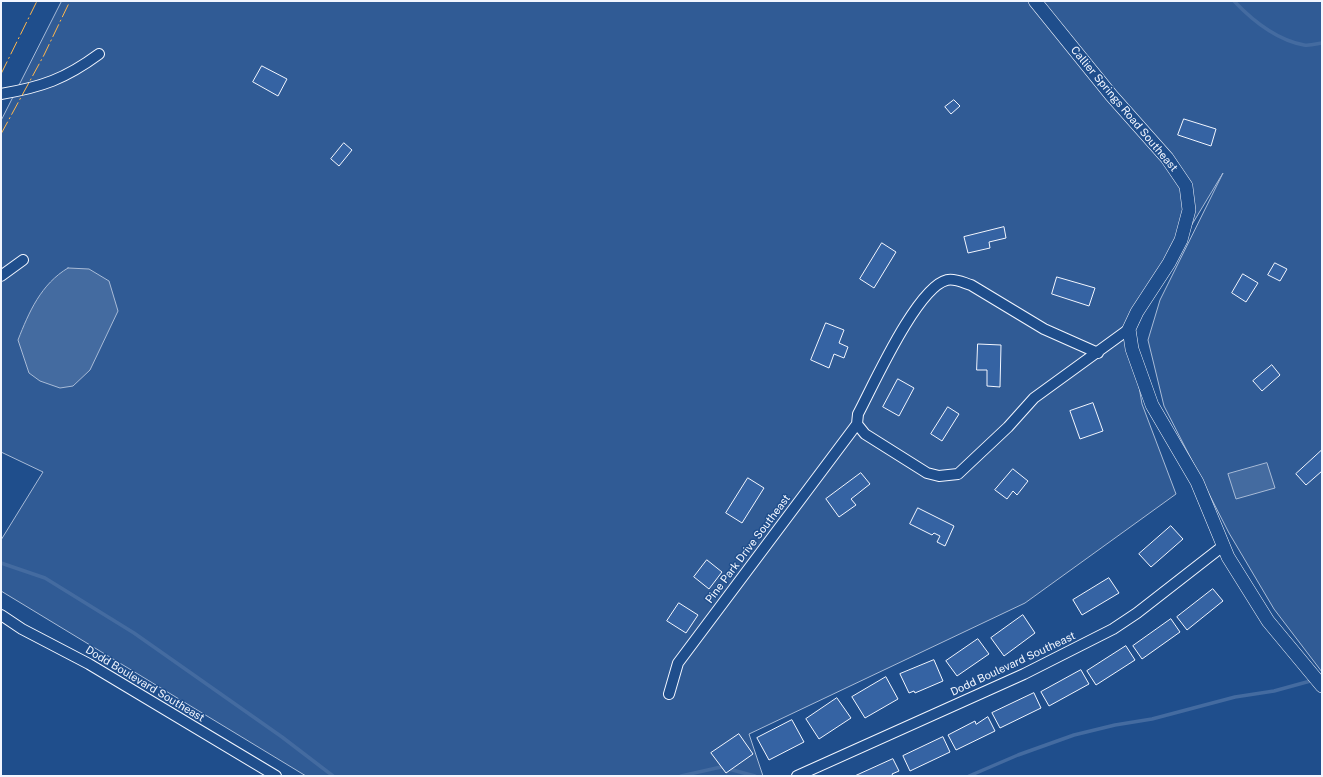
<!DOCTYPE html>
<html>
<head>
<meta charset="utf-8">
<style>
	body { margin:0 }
	#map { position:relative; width:1323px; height:777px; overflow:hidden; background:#1f4e8c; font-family:"Public Sans",sans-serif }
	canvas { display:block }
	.frame { position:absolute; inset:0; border:2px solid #f2f6ff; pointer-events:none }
</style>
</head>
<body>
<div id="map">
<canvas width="1323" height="777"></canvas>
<div class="frame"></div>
</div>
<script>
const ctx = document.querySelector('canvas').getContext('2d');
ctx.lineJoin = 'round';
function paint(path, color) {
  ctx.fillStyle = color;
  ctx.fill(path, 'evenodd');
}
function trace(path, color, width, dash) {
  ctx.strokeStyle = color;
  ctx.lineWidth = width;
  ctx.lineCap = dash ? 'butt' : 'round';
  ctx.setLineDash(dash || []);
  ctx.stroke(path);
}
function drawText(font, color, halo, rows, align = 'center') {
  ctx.font = font + ' "Public Sans",sans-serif';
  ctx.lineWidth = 3;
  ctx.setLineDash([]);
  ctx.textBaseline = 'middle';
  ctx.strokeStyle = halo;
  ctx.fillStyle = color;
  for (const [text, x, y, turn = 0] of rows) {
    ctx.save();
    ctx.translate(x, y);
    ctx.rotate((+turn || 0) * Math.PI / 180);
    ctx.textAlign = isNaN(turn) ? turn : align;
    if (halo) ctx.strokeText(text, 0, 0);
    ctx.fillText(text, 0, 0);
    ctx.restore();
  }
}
const green = new Path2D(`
	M62 1H1322V672L1274 609 1229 533 1164 406 1148 340 1160 300 1223 173 1129 329 1142 404 1176 494 1025 603 749 734 763 776H306L1 591V540L43 472 1 452V121Z`);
paint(green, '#305b95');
trace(green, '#a8bbd7', 1);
const water = new Path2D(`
	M68 268 89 269 109 281 118 311 90 370 73 386 60 388 40 381 29 373 18 340C29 312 41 284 68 268Z
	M1267 463 1275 488 1236 499 1228 474Z`);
paint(water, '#446ba0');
trace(water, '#a8bbd7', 1);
trace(new Path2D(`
	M1234 1C1252 20 1277 40 1304 45 1309 46 1316 44 1322 43
	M1 563 45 578 134 633 282 737 333 776
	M681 776 721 767 755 776
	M969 776 1018 755 1074 735 1115 725 1152 719 1235 697 1274 691 1314 680`), '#446ba0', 3.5);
const building = new Path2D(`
	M262 66 287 79 278 96 253 82Z
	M954 100 960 106 951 114 945 107Z
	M1184 119 1216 129 1211 146 1178 135Z
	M344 143 352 150 339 166 331 159Z
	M1004 227 1006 238 989 242 990 248 968 253 964 237Z
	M882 243 896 252 874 288 860 279Z
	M1275 263 1287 269 1280 281 1268 275Z
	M1243 274 1258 283 1246 302 1232 293Z
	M1057 277 1095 288 1089 306 1052 294Z
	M826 323 844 330 839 343 848 347 844 358 834 354 829 368 811 360Z
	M978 344 1001 345 1000 387 987 386V370H977Z
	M1272 365 1280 375 1262 391 1253 381Z
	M898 379 914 388 899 416 883 407Z
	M1093 403 1103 431 1080 439 1070 411Z
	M948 407 959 414 942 441 931 434Z
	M1322 450V471L1306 485 1296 474Z
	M1013 469 1028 481 1017 495 1013 491 1007 499 995 490Z
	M861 473 870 484 851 499 856 505 839 517 826 499Z
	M748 478 764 488 742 523 726 513Z
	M918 508 954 526 945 546 937 542 940 536 934 533 932 535 910 524Z
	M1171 526 1183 539 1151 567 1139 554Z
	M707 560 722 572 709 589 694 577Z
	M1109 578 1119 593 1082 615 1073 600Z
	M1213 589 1223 601 1187 630 1177 617Z
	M679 603 698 615 686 633 667 621Z
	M1023 615 1035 633 1004 656 991 638Z
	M1171 619 1180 632 1142 659 1133 646Z
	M978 639 989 654 957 676 946 661Z
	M1126 646 1135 660 1096 685 1087 671Z
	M934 660 943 681 915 693 914 691 909 693 900 674Z
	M1081 670 1089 684 1049 706 1041 692Z
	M886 677 898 699 865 718 852 697Z
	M1034 693 1041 708 1000 728 992 713Z
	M837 698 851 718 819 739 806 719Z
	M988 717 995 731 956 750 948 735 975 721 976 724Z
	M792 720 804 742 769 760 757 738Z
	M739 734 753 754 726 773 711 753Z
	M943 737 950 752 910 771 903 756Z
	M893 759 899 771 892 774 893 776H855Z`);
paint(building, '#3563a3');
trace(building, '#f2f6ff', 1);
const minor = new Path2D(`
	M1 94C42 87 65 79 99 54
	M1 276 23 260
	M1098 353 1044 329 971 285C964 283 955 278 947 280 917 287 873 386 858 414L857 424 865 434 927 473 939 476 958 474 1008 427 1034 398 1129 329
	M1 615 22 629 89 664 276 776
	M669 694 678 663 857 424
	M797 776 1024 674 1113 629 1137 613 1223 546`);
const tertiary = new Path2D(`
	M1035 1 1111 95 1167 158 1186 186 1189 210 1181 240 1169 263 1137 312 1129 329 1132 349 1152 405 1197 482 1228 557 1268 621 1322 686`);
trace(minor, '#f2f6ff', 12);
trace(tertiary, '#f2f6ff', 14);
trace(minor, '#1f4e8c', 10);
trace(tertiary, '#1f4e8c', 13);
trace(new Path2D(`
	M1 74 37 1
	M1 134 44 55 70 1`), '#ffb74d', 1, [14, 3, 2, 3]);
drawText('11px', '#f2f6ff', '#1f4e8c', [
	["Callier Springs Road Southeast",1124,109,50],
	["Pine Park Drive Southeast",748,549,-53],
	["Dodd Boulevard Southeast",1013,664,-25],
	["Dodd Boulevard Southeast",145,684,31]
]);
</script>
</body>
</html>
